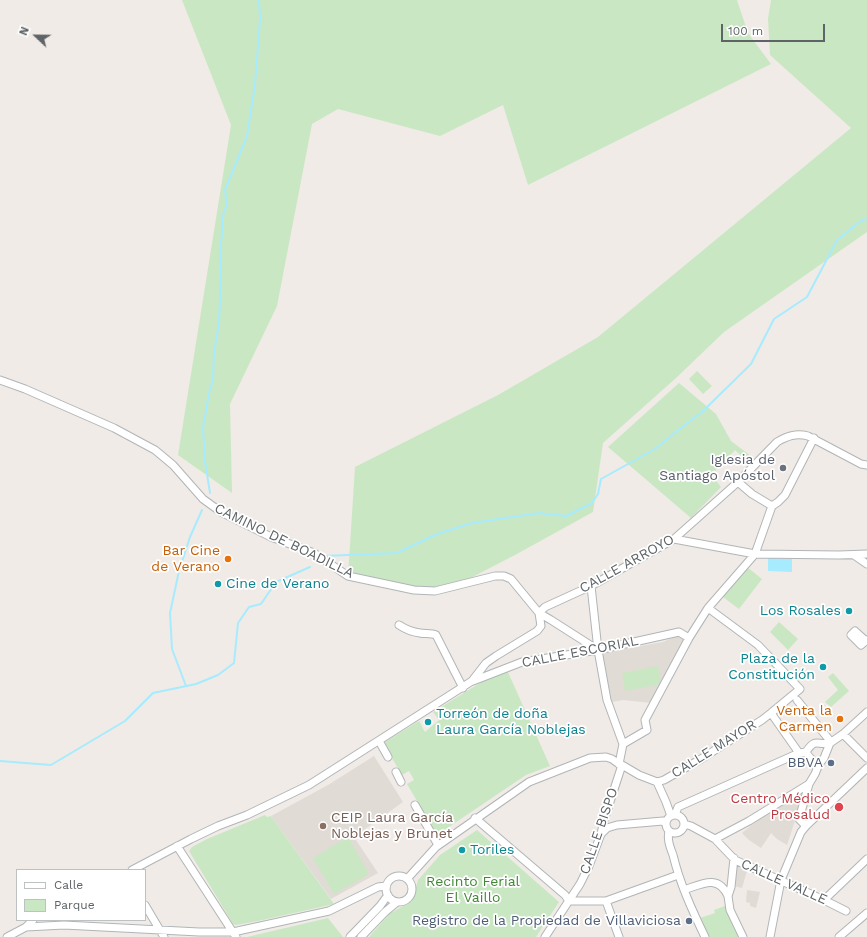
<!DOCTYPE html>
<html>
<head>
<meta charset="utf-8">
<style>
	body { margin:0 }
	#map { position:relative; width:867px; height:937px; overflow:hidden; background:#f0ebe6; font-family:"Work Sans",sans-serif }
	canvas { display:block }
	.legend { position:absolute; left:16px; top:869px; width:130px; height:52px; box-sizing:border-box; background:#fff; border:1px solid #bec1c2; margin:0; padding:5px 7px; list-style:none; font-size:12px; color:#5d6366 }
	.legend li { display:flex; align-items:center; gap:8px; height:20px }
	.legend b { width:20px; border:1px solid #bec1c2 }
	.north { position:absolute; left:16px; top:16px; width:40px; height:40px; -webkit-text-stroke:3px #fff; paint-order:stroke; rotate:292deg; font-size:11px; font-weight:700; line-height:16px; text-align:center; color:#5d6366 }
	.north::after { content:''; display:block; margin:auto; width:14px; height:18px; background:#5d6366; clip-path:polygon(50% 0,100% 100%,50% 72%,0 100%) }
	.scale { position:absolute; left:721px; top:24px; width:104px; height:18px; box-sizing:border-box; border:2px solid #5d6366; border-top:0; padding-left:5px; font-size:12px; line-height:14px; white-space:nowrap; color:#5d6366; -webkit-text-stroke:3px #fff; paint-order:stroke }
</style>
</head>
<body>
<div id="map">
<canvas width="867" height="937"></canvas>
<ul class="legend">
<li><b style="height:5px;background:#fff"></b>Calle</li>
<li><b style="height:11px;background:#cae7c3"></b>Parque</li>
</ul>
<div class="north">N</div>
<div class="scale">100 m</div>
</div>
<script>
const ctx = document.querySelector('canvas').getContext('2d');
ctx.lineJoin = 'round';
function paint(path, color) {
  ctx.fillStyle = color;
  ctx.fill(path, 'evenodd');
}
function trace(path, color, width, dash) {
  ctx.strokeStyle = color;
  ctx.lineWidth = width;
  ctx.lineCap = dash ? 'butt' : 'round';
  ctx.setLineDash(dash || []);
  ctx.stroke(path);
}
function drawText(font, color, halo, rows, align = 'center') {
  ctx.font = font + ' "Work Sans",sans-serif';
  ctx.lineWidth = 3.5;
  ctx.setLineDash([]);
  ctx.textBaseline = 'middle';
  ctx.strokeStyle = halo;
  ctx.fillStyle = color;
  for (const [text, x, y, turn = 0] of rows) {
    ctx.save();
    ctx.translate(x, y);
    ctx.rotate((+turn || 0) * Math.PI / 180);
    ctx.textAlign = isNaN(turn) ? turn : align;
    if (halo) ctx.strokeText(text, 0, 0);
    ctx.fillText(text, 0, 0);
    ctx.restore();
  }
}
paint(new Path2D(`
	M678 635 685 640 652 703 623 700 612 702 602 653 663 642Z
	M374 756 403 802 354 837 378 873 331 899 271 816 328 785Z
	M799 793 803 796 787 845 777 839 771 833 761 848 749 840 742 833 758 820Z
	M736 865 747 871 742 888 734 886Z
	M747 890 760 892 756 908 750 906V903L746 902Z`), '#e0dbd4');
paint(new Path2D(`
	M182 0H737L748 33 771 64 528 185 503 105 440 136 338 109 312 124 277 306 230 404 232 493 178 455 231 125Z
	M771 0H867V232L724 332 676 378 603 443 593 512 515 555 455 586 435 591 348 576 355 467 498 395 598 337 851 128 770 55 768 19Z
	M697 371 712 386 703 394 689 379Z
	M679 383 716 414 731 441 751 456 747 461 735 450 715 471 714 470 710 473 721 487 691 518 608 447Z
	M747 567 762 579 739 609 723 597Z
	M779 622 798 639 788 650 770 632Z
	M658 666 661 684 625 691 622 673Z
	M507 670 550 766 526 775 437 835 407 784 414 780 409 771 402 775 383 743 419 721 422 726V727L425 732 439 720 433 712 480 683Z
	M833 673 849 691 831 707 825 702 838 690 828 677Z
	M265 815 267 817 271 816 334 904 330 905 258 921 236 925 233 924 227 914 189 851 192 847 207 839Z
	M477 830 559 902 536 937H369L389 914 412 901 418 880 440 855Z
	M348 837 369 874 334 894 313 858Z
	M725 906 740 937H709L700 918 715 913 714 910Z
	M328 918 343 937H247Z`), '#cae7c3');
paint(new Path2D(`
	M768 558 792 559V572L768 571Z`), '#a7ebfe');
trace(new Path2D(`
	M210 493 205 461 203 428 209 393 213 380 214 351 219 324 221 270 220 253 222 234V218L227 204 225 190 247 136 255 84 260 20 259 0
	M323 556 397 553 437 534 472 523 539 513 566 516 592 503 598 494 601 479 655 449 677 431 702 412 751 364 774 319 807 297 837 240 862 220 867 219
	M186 686 172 649 170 613 179 571 190 537 202 510
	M0 761 51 765 125 721 153 693 196 684 218 675 234 663 238 623 249 607 261 604 276 582 310 567`), '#a7ebfe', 2);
const minor = new Path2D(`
	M0 380 25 389 114 428 155 450 173 465 203 499 221 512 271 537 314 553 348 576 414 590 435 591 495 576H504L511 579 539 613 551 620 598 650
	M738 482 752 494 772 506
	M674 539 755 554 839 555 867 554
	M854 555 867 564
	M591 586 598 650 607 700 623 744
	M539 613 545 607 591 586 674 539 738 482 777 442C787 436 796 433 808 436L861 464 867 465
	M399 625C405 629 412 632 420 633 425 634 431 633 436 635L463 688
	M866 641 855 631 851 635 861 645 867 640
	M473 681 522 662 598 650 679 632 689 638
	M797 700 831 742
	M771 713 799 753
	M843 734 867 758
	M379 741 388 757
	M623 744 647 730 645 720 689 638 708 608 755 554 772 506 778 502 785 495 814 438
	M806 752C816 737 817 746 830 743
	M806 752C809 759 815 760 818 767
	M619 764 623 744
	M622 765 639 775 657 782 664 780 701 759 762 720 771 713 800 689 758 645 708 608
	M396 772 401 782
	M657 782 666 802 671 816
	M415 805 438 845
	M675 815 678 807 799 753 806 752
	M666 824a9 9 0 1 1 18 0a9 9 0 1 1-18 0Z
	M475 818 565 895 569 901H606L678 875
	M684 824 691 826 715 839 735 860 824 900 846 911
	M806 826 799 819 809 784 815 774 819 764 824 758 830 743 843 734 867 712
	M669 831C667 840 670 847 673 855 680 884 692 910 705 937
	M601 834 607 828 617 825 663 821 666 824
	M715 839 749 821 809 784
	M177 846 236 937
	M734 858 731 887 728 896 730 910 743 937
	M132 870 191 839 218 826 247 815 309 785 472 681 486 663 496 656 537 631 541 626 539 613
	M386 889a13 13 0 1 1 26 0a13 13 0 1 1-26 0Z
	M407 879 436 847 529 782 590 758 606 757 612 759 619 764
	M684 890C702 884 718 874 728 896
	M824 900 867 859
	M606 901 619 937
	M145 905 164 937
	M26 927 64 925 199 932H233L329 911 378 887 386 886
	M7 937 26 927 33 920
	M350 937 380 906 388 895
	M361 937 385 912 397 902
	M545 937 580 884 589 866 601 834 604 820 622 765 619 764
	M770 937 781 880 801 832 806 826 867 768
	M839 937 867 913`);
trace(minor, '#b1b5b8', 9);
trace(minor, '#fff', 7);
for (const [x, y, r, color] of [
	[783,468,4,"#6b7280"],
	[228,559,4,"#e8710a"],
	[218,584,4,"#0f9aa8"],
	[849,611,4,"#0f9aa8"],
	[823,667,4,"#0f9aa8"],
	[840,719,4,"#e8710a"],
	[428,722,4,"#0f9aa8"],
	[831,763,4,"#5c6f8a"],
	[839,807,5,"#e0444e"],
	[323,826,4,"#8d6e63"],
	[462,850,4,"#0f9aa8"],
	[689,921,4,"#5c6f8a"]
]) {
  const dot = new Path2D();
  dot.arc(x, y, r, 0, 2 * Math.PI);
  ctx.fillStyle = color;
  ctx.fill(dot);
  trace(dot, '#fff', 1.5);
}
drawText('14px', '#5b616d', '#fff', [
	["Iglesia de",775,460],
	["Santiago Apóstol",775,476]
], 'right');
drawText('14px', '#5d6366', '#fff', [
	["CAMINO DE BOADILLA",284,541,26],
	["CALLE ARROYO",627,564,-29],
	["CALLE ESCORIAL",580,652,-11],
	["CALLE MAYOR",714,749,-32],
	["CALLE BISPO",599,831,-71],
	["CALLE VALLE",784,882,24]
]);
drawText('14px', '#c56008', '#fff', [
	["Bar Cine",220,551],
	["de Verano",220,567],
	["Venta la",832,711],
	["Carmen",832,727]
], 'right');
drawText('14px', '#0d838f', '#fff', [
	["Cine de Verano",226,584],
	["Los Rosales",841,611,"right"],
	["Plaza de la",815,659,"right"],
	["Constitución",815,675,"right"],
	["Torreón de doña",436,714],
	["Laura García Noblejas",436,730],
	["Toriles",470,850]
], 'left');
drawText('14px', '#4e5e75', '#fff', [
	["BBVA",823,763],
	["Registro de la Propiedad de Villaviciosa",681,921]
], 'right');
drawText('14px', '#be3a42', '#fff', [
	["Centro Médico",830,799],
	["Prosalud",830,815]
], 'right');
drawText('14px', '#785e54', '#fff', [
	["CEIP Laura García",331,818],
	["Noblejas y Brunet",331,834]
], 'left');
drawText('14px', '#428536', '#fff', [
	["Recinto Ferial",473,882],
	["El Vaillo",473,898]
]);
</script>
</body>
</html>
